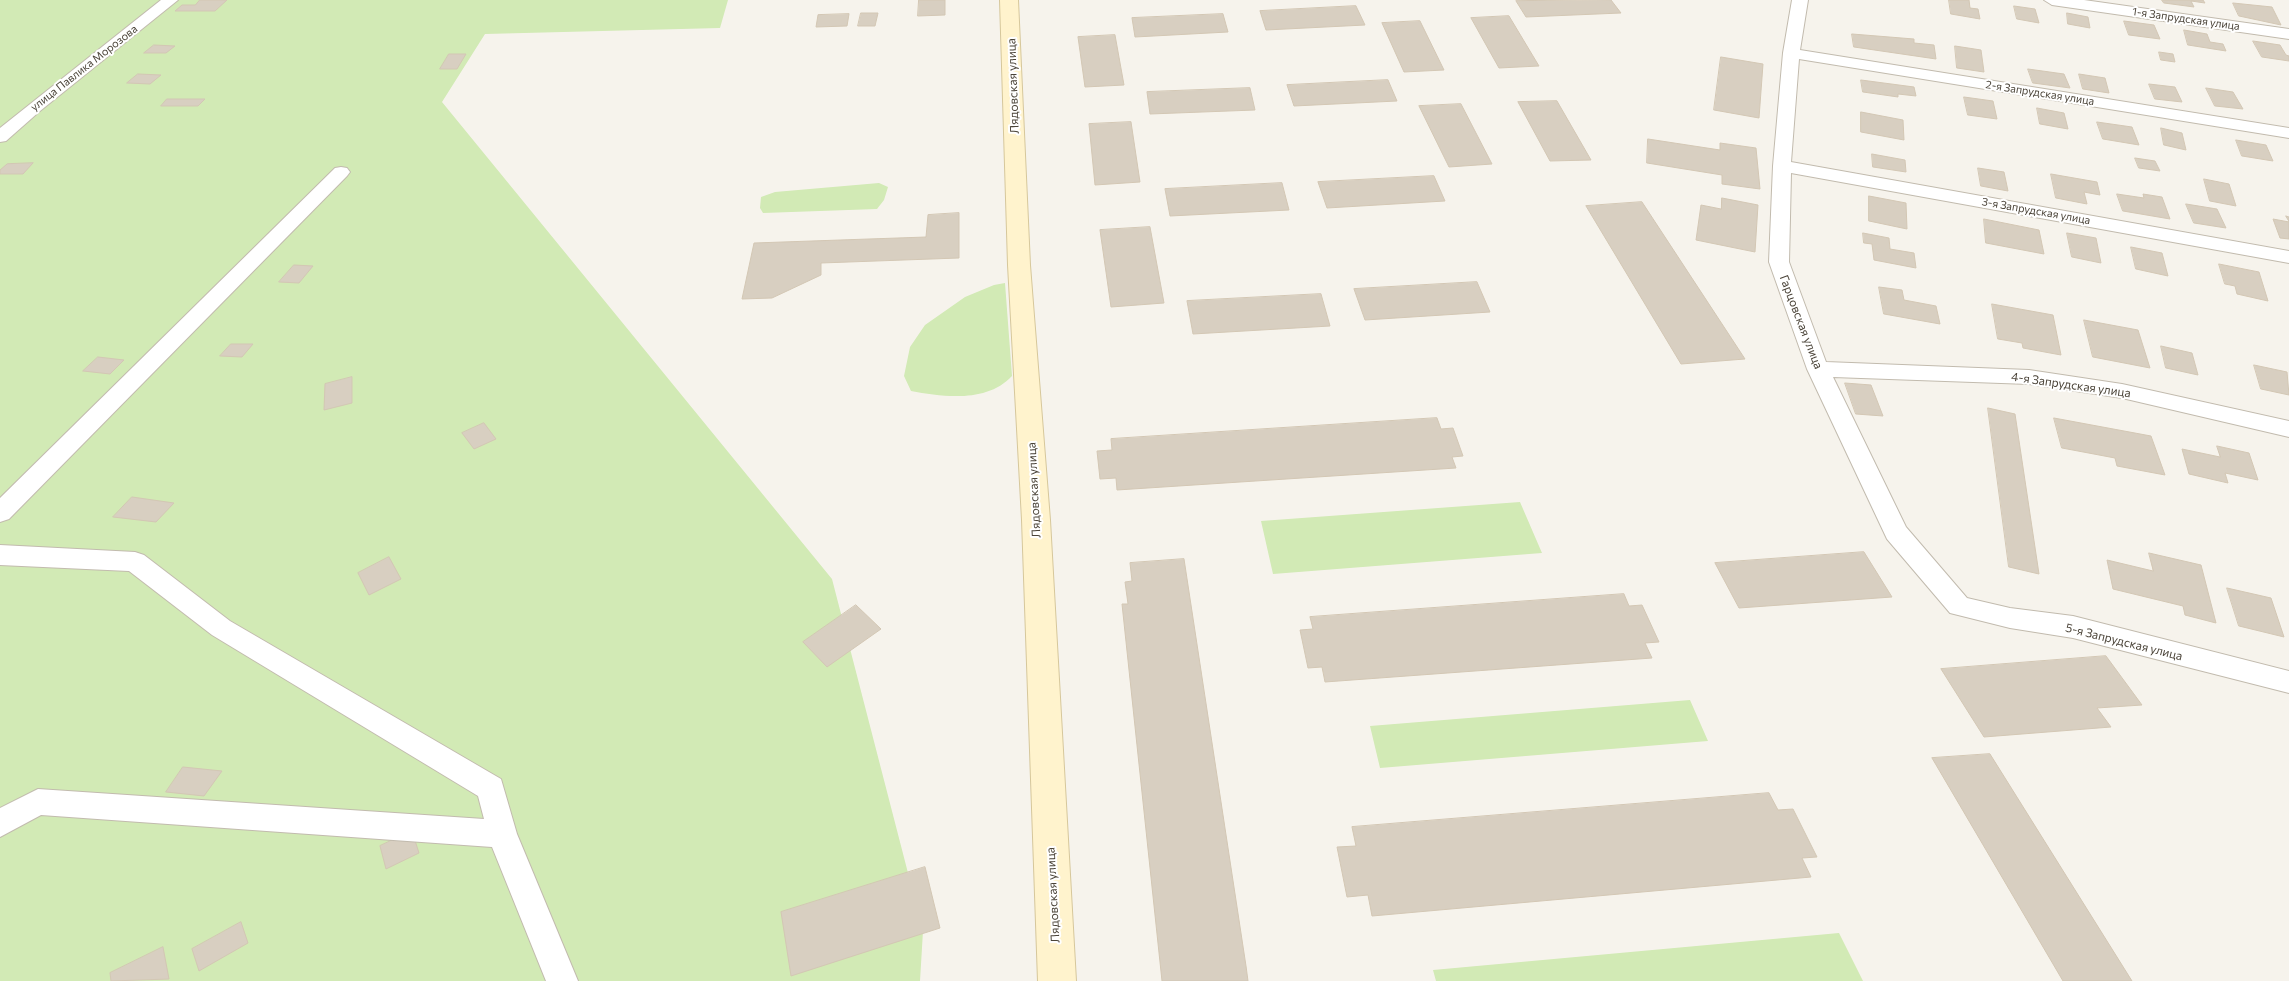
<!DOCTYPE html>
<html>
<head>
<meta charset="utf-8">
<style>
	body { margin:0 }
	canvas { display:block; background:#f6f3ec }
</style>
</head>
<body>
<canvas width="2289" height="981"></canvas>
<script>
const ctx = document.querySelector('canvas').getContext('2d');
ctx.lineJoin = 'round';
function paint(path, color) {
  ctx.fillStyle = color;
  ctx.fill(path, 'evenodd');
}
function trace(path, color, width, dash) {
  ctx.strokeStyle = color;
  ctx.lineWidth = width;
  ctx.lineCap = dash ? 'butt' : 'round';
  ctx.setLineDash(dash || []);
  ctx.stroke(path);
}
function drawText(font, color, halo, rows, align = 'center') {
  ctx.font = font + ' Commissioner,sans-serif';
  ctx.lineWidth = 4;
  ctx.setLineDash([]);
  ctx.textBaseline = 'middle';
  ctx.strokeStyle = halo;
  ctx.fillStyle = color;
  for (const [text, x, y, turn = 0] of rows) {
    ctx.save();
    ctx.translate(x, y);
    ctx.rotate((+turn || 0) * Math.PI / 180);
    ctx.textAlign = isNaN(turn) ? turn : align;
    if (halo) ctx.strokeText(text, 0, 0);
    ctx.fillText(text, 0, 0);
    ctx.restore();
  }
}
paint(new Path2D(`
	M0 0H728L720 28 485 34 442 102 832 579 923 931 920 981H0Z
	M879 183 888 187 884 200 877 209 763 213 760 208 761 197 775 192Z
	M1005 283 1012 376C987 403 944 397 911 391L904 376 910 347 925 325 965 297 994 285Z
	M1520 502 1542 553 1273 574 1261 521Z
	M1690 700 1708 741 1380 768 1370 726Z
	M1839 933 1863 981H1436L1433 970Z`), '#d2eab5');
const building = new Path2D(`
	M200 0H227L215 11H175L182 5H195Z
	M919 0H945V15L918 16Z
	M1611 0 1621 13 1526 17 1516 1Z
	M1949 0H1969L1970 8 1978 9 1980 19 1951 14Z
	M2162 0H2203L2205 3 2191 1 2194 7 2164 3Z
	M2233 3 2272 7 2281 25 2239 16Z
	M1356 6 1365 25 1266 30 1260 11Z
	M2014 6 2035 9 2039 23 2017 19Z
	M861 13H878L875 26H858Z
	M2067 13 2088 17 2090 28 2068 24Z
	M849 14 847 26 816 27 818 15Z
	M1223 14 1228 32 1135 37 1132 18Z
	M1509 16 1539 66 1499 68 1471 18Z
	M1420 21 1444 70 1404 72 1382 23Z
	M2124 21 2154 25 2160 39 2129 35Z
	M2184 30 2207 34 2210 42 2223 44 2226 51 2188 45Z
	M1852 34 1914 39V43L1934 45 1936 59 1854 47Z
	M1115 35 1124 85 1085 87 1078 37Z
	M2253 41 2280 45 2286 55 2289 56V61L2262 57Z
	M154 45 175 46 166 53H144Z
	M1955 46 1981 50 1984 72 1957 68Z
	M2159 52 2173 54 2175 62 2161 60Z
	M449 54H466L457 69H440Z
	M1721 57 1763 64 1759 118 1714 110Z
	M2028 69 2064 74 2070 88 2033 83Z
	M138 74 161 75 150 84 127 83Z
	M2079 74 2105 78 2109 93 2083 89Z
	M1388 80 1397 101 1294 106 1287 85Z
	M1861 80 1914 87 1916 96 1898 94V97L1863 92Z
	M2149 84 2175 87 2182 102 2155 99Z
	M1250 88 1255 110 1150 114 1147 92Z
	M2206 88 2233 92 2243 109 2215 106Z
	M1964 97 1993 101 1997 119 1968 115Z
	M167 99H205L198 106H161Z
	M1557 101 1591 160 1550 161 1518 102Z
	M1461 104 1492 164 1449 167 1419 106Z
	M2037 108 2064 113 2068 129 2040 124Z
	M1861 112 1903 120 1904 140 1861 132Z
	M1131 122 1140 182 1095 185 1089 124Z
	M2097 122 2132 127 2139 145 2103 139Z
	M2161 128 2182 133 2186 150 2164 145Z
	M1648 139 1720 150V143L1756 148 1760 189 1722 184V175L1647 163Z
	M2236 140 2266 145 2273 161 2242 156Z
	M1872 154 1905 160 1906 172 1873 167Z
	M2135 158 2155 161 2160 171 2139 168Z
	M33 163 23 174H0V170L7 164Z
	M1978 168 2004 172 2008 191 1981 186Z
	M2051 174 2097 182 2100 195 2084 192 2087 204 2056 198Z
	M1434 176 1445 201 1327 208 1318 182Z
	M2204 179 2229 184 2236 206 2210 201Z
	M1282 183 1289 210 1170 216 1165 189Z
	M2117 194 2144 198 2143 194 2162 197 2170 219 2123 211Z
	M1869 196 1906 203 1907 229 1869 221Z
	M1722 198 1758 205 1755 252 1696 240 1701 205 1721 209Z
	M1642 202 1745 359 1681 364 1586 206Z
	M2186 204 2217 209 2226 228 2194 223Z
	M959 213V258L821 263V275L772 298 742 299 754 243 926 237 928 215Z
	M2286 216 2289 217V239L2280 238 2273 219 2289 222Z
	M1984 219 2039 230 2044 254 1986 243Z
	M1150 227 1164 303 1111 307 1100 230Z
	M1863 233 1889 238 1890 249 1914 253 1916 268 1874 260 1872 244 1864 243Z
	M2067 233 2096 238 2101 263 2072 257Z
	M2131 247 2162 253 2168 276 2136 269Z
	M2219 264 2259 272 2268 301 2237 294 2235 286 2225 284Z
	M294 265 313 266 299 283 279 282Z
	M1477 282 1490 312 1365 320 1354 289Z
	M1879 287 1902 290 1904 300 1936 306 1940 324 1884 314Z
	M1321 294 1330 326 1193 334 1187 301Z
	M1992 304 2053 315 2061 355 2023 348 2022 343 1998 339Z
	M2084 320 2138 330 2150 368 2093 357Z
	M231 344H253L242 357 220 356Z
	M2161 346 2192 353 2198 375 2166 368Z
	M98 357 124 360 110 374 83 371Z
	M2254 365 2287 372 2289 395 2261 389Z
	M352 377V403L324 410 325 384Z
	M1845 383 1871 385 1883 416 1856 414Z
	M1988 408 2015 414 2039 574 2009 567Z
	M1437 418 1441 429 1453 428 1463 456 1452 457 1456 468 1117 490 1116 478 1100 479 1097 451 1112 450 1111 439Z
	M2054 418 2151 436 2165 475 2117 466 2115 458 2062 448Z
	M484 423 496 439 474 449 462 433Z
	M2217 446 2249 453 2258 480 2225 473 2228 483 2189 474 2182 449 2220 457Z
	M132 497 174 503 156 522 113 517Z
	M1864 552 1892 597 1739 608 1715 563Z
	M2149 553 2201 565 2216 623 2185 615 2183 606 2113 589 2107 560 2153 571Z
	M389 557 401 579 369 595 358 573Z
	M1184 559 1246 966 1248 981H1162L1122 604H1128L1125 582 1132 581 1130 563Z
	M2227 588 2271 598 2284 637 2239 626Z
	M1624 594 1629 606 1642 605 1659 642 1645 643 1652 658 1325 682 1322 667 1308 668 1300 630 1313 629 1310 617Z
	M856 605 881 629 827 667 803 642Z
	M2106 656 2142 705 2097 708 2111 727 1984 737 1941 669Z
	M1990 754 2132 981H2063L1932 758Z
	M183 767 222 771 204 796 166 792Z
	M1769 793 1778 810 1793 809 1817 857 1802 858 1811 877 1372 916 1368 895 1347 897 1337 847 1356 846 1352 827Z
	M412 831 419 853 386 869 380 846Z
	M925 867 940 928 791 976 781 912Z
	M241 922 248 943 199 971 192 949Z
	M163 947 169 979 111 981 110 973Z`);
paint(building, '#d8cfc1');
trace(building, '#d3c7b4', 1);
const minor = new Path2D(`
	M161 0H178L40 111 6 141 0 142V128Z
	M1792 0H1808L1800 50 2289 128V138L1799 59 1791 162 2289 251V263L1791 173 1789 262 1826 362 2029 370 2122 384 2289 421V437L2122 398 2029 384 1833 377 1906 527 1967 598 2010 608 2073 616 2289 671V693L2073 638 2010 628 1950 613 1887 539 1807 369 1769 262 1773 166 1783 53Z
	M2044 0H2084L2289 29V39L2052 5Z
	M341 167 347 168 350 172 347 176 9 519 0 522V498L335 168Z
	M0 545 135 552 144 555 230 621 501 779 517 834 578 981H546L492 847 41 815 0 837V808L38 789 484 819 478 796 212 635 129 571 0 565Z`);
const secondary = new Path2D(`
	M1000 0H1018L1030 265 1050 520 1076 981H1038L1022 520 1008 265Z`);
trace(minor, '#c2bbae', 2);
trace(secondary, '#d6c79b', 2);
paint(minor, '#fff');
paint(secondary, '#fff3cd');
drawText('11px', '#4b4439', '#fff', [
	["1-я Запрудская улица",2186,19,8],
	["улица Павлика Морозова",84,68,-38],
	["2-я Запрудская улица",2040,93,9],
	["3-я Запрудская улица",2036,211,10]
]);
drawText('12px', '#4b4439', '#fff', [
	["Лядовская улица",1013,86,-92],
	["Гарцовская улица",1801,322,69],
	["4-я Запрудская улица",2071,385,8],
	["Лядовская улица",1034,490,-93],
	["5-я Запрудская улица",2124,642,14],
	["Лядовская улица",1053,895,-93]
]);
</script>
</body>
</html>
